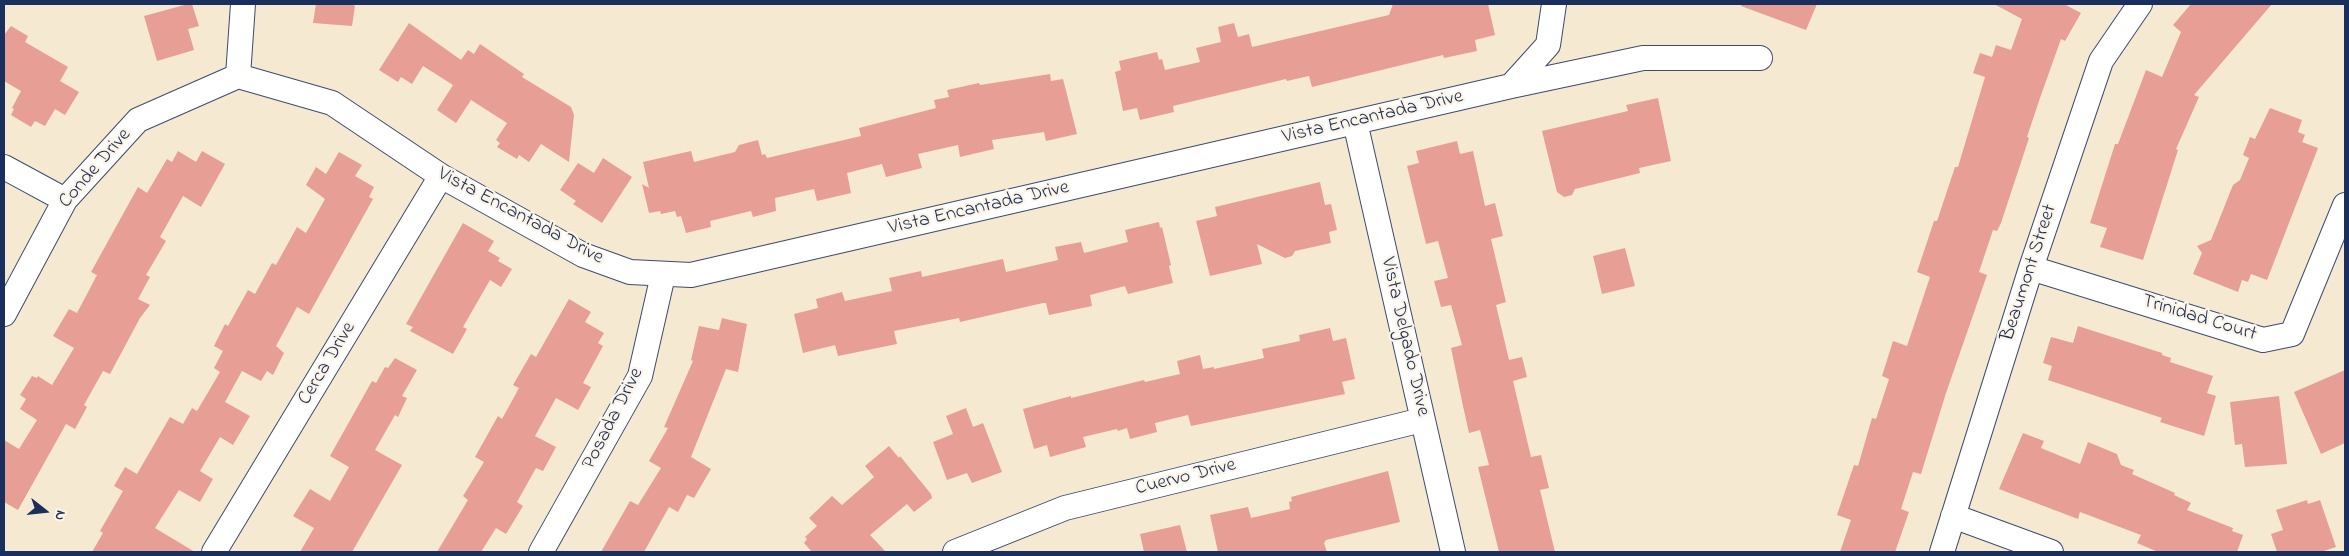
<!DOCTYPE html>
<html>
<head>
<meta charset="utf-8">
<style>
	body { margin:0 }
	#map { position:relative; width:2349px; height:556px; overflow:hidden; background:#f5ead1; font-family:"Indie Flower",sans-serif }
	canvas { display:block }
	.frame { position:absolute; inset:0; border:5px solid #1b2f5e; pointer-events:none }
	.north { position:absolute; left:20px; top:486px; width:50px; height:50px; -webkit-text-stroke:4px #fcf5e5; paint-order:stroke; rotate:106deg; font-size:14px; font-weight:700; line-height:20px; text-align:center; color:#1b2f5e }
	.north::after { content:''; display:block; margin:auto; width:18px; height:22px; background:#1b2f5e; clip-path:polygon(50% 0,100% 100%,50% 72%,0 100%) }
</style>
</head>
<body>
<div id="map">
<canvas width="2349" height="556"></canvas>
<div class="frame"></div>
<div class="north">N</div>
</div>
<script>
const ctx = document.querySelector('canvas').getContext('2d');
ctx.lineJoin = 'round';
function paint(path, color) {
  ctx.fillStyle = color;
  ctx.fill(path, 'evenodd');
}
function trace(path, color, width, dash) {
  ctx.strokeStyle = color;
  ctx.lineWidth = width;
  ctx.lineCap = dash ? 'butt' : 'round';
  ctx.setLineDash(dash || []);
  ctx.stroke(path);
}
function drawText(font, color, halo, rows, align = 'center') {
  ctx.font = font + ' "Indie Flower",sans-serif';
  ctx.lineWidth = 4.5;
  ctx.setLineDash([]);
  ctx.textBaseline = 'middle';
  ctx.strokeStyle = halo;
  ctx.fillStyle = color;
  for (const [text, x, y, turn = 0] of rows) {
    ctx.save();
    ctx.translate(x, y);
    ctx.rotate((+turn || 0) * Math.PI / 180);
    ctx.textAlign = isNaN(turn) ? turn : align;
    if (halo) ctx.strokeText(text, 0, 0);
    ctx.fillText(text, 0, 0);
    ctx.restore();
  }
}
paint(new Path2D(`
	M188 4H192L199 26 188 29 194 50 157 61 144 16Z
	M316 4H352L355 6 352 26 313 23Z
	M1393 4H1488L1495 35 1475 40 1477 51 1444 58 1443 55 1312 87 1309 76 1287 81 1286 79 1173 106 1174 112 1140 120 1137 108 1123 111 1115 72 1121 70 1119 61 1157 52 1159 60 1162 59 1165 70 1200 62 1196 48 1221 42 1218 27 1234 23 1238 37 1249 34 1252 47 1389 15Z
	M1742 4H1817L1806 30 1741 6Z
	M1994 4H2064L2081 13 2065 41 2061 39 2040 98 2027 137 2029 138 2001 223 1997 231 1993 230 1979 272 1987 275 1946 393 1921 474 1913 472 1901 509 1909 512 1895 552H1840L1851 520 1837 515 1854 465 1858 466 1872 418 1876 419 1889 379 1882 376 1893 341 1907 346 1930 277 1917 272 1934 221H1937L1955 167H1958L1985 77 1973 73 1980 53 1992 57 1996 45 2011 50 2022 19Z
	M2191 4H2272L2194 95 2199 97 2176 149 2178 150 2143 260 2100 247 2107 228 2090 223 2115 144H2118L2146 70 2162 77 2181 32 2173 25Z
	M409 23 461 60 468 50 474 54 480 44 524 74 522 77 571 107 574 115 569 162 541 144 529 162 519 155 517 159 497 147 500 143 496 140 507 123 471 100 456 123 437 110 453 85 423 66 412 84 401 77 398 82 379 70Z
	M11 26 28 36 25 42 68 67 60 81 79 92 65 115 55 109 45 126 35 121 31 127 11 115 14 109 12 108 21 91 4 81V35Z
	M1050 74 1051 81 1063 79 1077 134 1046 141 1044 132 992 140 994 149 960 157 958 145 918 154 922 168 886 177 882 164 847 173 851 193 817 201 814 189 775 198 776 211 753 217 751 211 710 221 711 227 686 233 681 216 677 217 675 211 661 214 660 211 649 213 642 184 649 188 643 162 691 151 694 162 735 152 739 145 758 140 762 155 765 154 767 158 861 136 859 128 936 108 934 100 949 97 947 90 979 83 980 85Z
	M1658 98 1671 161 1639 168 1640 173 1575 189 1572 195 1564 197 1557 192 1542 131 1628 111 1626 105Z
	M2270 108 2302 120 2298 132 2305 135 2302 142 2318 148 2267 280 2251 274 2248 282 2242 280 2238 292 2193 274 2202 253 2197 246 2211 240 2233 185 2240 180 2249 158 2243 155 2250 137 2255 139Z
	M1457 141 1460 154 1473 151 1485 206 1495 203 1503 236 1491 239 1506 302 1496 305 1509 360 1522 357 1527 377 1513 381 1531 457 1541 455 1549 488 1540 490 1555 552H1499L1478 467 1489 465 1480 430 1469 433 1463 406 1451 348 1462 345 1451 305 1441 307 1434 281 1448 278 1438 241 1426 244 1407 166 1419 163 1416 151Z
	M178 151 196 162 202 151 225 164 201 207 183 196 160 237 166 241 146 275 150 277 138 299 150 305 140 318 110 374 103 371 84 405 87 407 75 429 66 424 18 510 4 502V440L19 449 37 420 20 409 26 399 20 395 32 376 37 378 38 376 52 385 74 348 53 336 69 309 77 313 97 275 91 272 138 187 147 193 167 159 172 162Z
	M339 152 362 165 355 176 374 187 369 197 373 199 309 314 297 307 276 346 284 353 273 375 267 371 261 381 242 371 225 402 250 416 233 445 220 437 200 471 213 479 200 502 179 490 155 528 195 552H92L103 533 100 531 123 491 114 486 125 467 137 474 170 417 183 424 192 408 197 411 220 372 214 368 223 351 214 346 225 324 228 326 248 290 255 294 272 263 276 265 297 227 306 233 325 199 306 185 316 167 326 174Z
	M603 158 632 177 602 223 573 204 576 201 560 190 578 163 594 173Z
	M1320 182 1325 205 1331 204 1337 230 1329 232 1331 243 1295 251 1292 256 1285 258 1257 244 1262 264 1210 276 1196 221 1217 216 1215 207Z
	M1159 222 1160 228 1162 227 1171 265 1169 266 1173 283 1128 294 1125 286 1090 295 1092 306 1049 315 1046 303H1043L960 322 959 318 894 331 897 344 838 356 835 345 803 353 794 314 818 308 816 299 842 292 845 301 892 291 889 278 921 271 922 277 1003 259 1006 272 1058 260 1055 247 1081 242 1084 253 1128 242 1125 230Z
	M463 223 494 241 488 251 500 258 498 261 512 269 501 287 490 280 463 327 467 329 453 354 410 331 413 327 406 324Z
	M1625 248 1635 286 1602 294 1593 256Z
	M569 299 591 312 585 322 604 333 598 343 603 346 583 383 591 387 578 410 556 398 535 436 556 447 543 471 536 468 517 502 523 506 506 534 496 528 481 552H437L468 500 463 496 484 462 475 457 498 416 502 419 519 388 513 385 531 354 536 357Z
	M722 318 747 324 738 372 726 369 691 457 711 469 694 498 687 495 678 512 669 507 644 552H601L630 501 638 505 661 468 649 461 668 428 664 427 693 361 691 360 699 326 719 330Z
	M2078 326 2162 353V355L2171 358 2170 362 2213 376 2207 393 2216 396 2204 436 2160 422 2162 418 2048 380 2052 366 2043 363 2051 337 2073 343Z
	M1330 328 1333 341 1346 338 1355 379 1342 382 1345 394 1191 426 1188 415 1155 423 1157 432 1130 439 1127 428 1118 431 1117 429 1083 437 1086 447 1050 457 1047 445 1034 449 1023 409 1071 396V398L1144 380 1145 382 1180 374 1177 361 1200 355 1203 369 1214 367V369L1264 358 1262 349 1300 341 1299 335Z
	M395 358 417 370 402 396 407 398 398 417 395 415 375 450 402 465 352 552H300L314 528 293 516 310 489 330 501 349 467 330 456 372 381 376 383 385 367 388 368Z
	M2345 370V443L2321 454 2294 392Z
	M2279 396 2287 464 2245 467 2242 444 2235 445 2230 402Z
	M966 408 973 427 983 423 1002 472 972 483 967 473 947 480 933 442 953 434 946 416Z
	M2023 433 2044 441 2041 448 2080 464 2088 442 2117 454 2121 465 2134 470 2132 474 2175 493 2174 495 2191 503 2187 510 2233 528 2232 531 2243 535 2237 552H2158L2137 543 2141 535 2080 512 2078 519 1999 489Z
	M889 446 899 458 900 456 931 494 932 498 914 512 907 504 870 535 886 552H812L804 543 807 539 805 537 817 526 809 518 832 496 842 505 874 477 865 466Z
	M1388 471 1400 522 1326 540 1324 543 1327 552H1218L1210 515 1248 507 1251 518 1290 509 1289 502 1292 501 1291 497Z
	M2307 500 2308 504 2320 500 2336 547 2321 552H2277L2271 534 2283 530 2276 510Z
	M1180 525 1187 552H1144L1140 534Z`), '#e79e94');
const minor = new Path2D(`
	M238 76 332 103 441 176 583 255 630 272 691 275 1511 86 1643 58H1760
	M238 76 243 4
	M1511 86 1548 45 1554 4
	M1355 122 1453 552
	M4 167 65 200
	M2031 268 2263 340 2292 334 2345 205
	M4 314 65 200 138 120 238 76
	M1953 516 2051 552
	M214 552 441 176
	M541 552 640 376 663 275
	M955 552 1065 508 1422 420
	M1942 552 2031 268 2101 61 2140 4`);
trace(minor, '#3c4b6f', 26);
trace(minor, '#fff', 24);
drawText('20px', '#1b2f5e', '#fcf5e5', [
	["Vista Encantada Drive",1373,118,-13],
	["Conde Drive",96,169,-49],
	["Vista Encantada Drive",979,209,-13],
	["Vista Encantada Drive",520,217,28],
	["Beaumont Street",2030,273,-72],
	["Trinidad Court",2199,319,17],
	["Vista Delgado Drive",1404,337,77],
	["Cerca Drive",328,364,-59],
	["Posada Drive",614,419,-63],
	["Cuervo Drive",1186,478,-14]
]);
</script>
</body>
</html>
